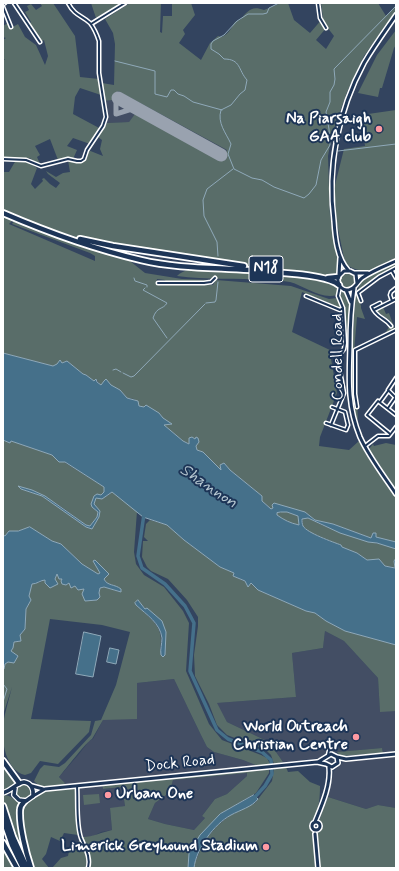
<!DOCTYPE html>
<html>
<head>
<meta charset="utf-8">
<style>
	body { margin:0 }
	#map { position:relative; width:399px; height:871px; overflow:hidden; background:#33445f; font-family:Mynerve,sans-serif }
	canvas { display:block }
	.frame { position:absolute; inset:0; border:4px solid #fff; pointer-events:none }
</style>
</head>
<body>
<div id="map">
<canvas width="399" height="871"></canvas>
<div class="frame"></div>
</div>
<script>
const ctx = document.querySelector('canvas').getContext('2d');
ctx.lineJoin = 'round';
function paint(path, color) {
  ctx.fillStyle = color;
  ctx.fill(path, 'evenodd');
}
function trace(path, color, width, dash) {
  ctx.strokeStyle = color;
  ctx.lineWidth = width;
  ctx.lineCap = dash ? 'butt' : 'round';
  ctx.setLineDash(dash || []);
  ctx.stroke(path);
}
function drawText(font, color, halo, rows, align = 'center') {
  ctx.font = font + ' Mynerve,sans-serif';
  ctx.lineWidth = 4;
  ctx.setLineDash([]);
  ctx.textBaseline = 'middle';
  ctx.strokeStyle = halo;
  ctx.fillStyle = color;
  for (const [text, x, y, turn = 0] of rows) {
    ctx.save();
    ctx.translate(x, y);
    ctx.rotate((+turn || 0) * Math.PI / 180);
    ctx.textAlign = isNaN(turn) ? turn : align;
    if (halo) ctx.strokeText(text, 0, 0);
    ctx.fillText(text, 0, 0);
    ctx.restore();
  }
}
paint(new Path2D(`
	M118 91 227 150 222 161 136 114 129 122 107 123V112L104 101 113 100Z
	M325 631 344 641 378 678 380 711H396V752L383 753 382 748 327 753 321 758 283 762 269 742 227 722 216 703 296 697 292 653 323 648Z
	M174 679 200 733 207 747 214 752 243 760 258 766 64 785 65 783 59 777 79 754 89 741 93 739 103 720 137 683Z
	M396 756V808L378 805 366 809 328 797 334 771 343 762Z
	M247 773V776L227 794 215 799 202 816 205 818 194 830 165 824 148 819 155 803 166 795 170 791 173 780Z
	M102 785 103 789 122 787 125 806 110 809 112 830 101 832 91 837H83L80 834 79 791 81 788Z`), '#434e64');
paint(new Path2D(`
	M40 3H53L75 36 80 77 99 79 101 95 80 88 75 97 73 114 101 129 90 144 73 138 67 146 77 150 73 159 68 157 58 160 50 139 35 146 40 155 37 157 40 164 33 162 30 158 23 159 3 157V60H5L3 58V40L6 38 3 37V26L8 23 11 28 18 24 25 37 36 45 45 65 48 56 44 40 39 43 27 25 31 22 25 12 29 10 27 6 31 4 36 10 42 6Z
	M91 3H122L96 18Z
	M130 3H161L160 32 162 33 163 16H172V3H191L195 15 183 30 185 34 179 43 201 60 210 43 218 36 222 37C225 35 228 33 230 30 234 25 233 21 240 20 248 11 251 5 264 10L281 3H288L294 20 310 33 323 18 321 3H378L386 16 396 5V11L364 56 347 92 332 134 328 156 330 216 339 263 336 273 330 277 231 264 83 239 48 228 3 209V172H9L16 160 30 163 37 168 31 184 35 189 43 181 42 179 44 178 50 184 56 188 60 183 48 174 46 171 56 177 63 173 70 172 68 160C81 165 85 164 88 150L103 156 100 149 102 140 98 137 107 123 129 122 135 114 222 161 227 150 118 91 113 100 104 101 102 83 114 85 115 44 113 33 105 19ZM327 27 334 36 326 49 316 40Z
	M396 30V45L394 48 382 88H380L378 97 358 93 377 55Z
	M396 110V259C377 268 367 277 347 265L344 258 337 224 334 189 344 149 365 146 361 115Z
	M3 214 130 261 145 273 182 279 213 280C205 286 176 282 166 282L165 280 157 279 156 285H213L216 280 291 286 329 299 337 298 342 307 340 308 302 292 292 332 332 351V353L336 355 344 349C348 332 347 313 340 297L342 291 347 294 350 299 348 347 340 356 331 359 337 393 320 437 319 446 349 450 359 441 367 456 396 498V542L376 537 373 533 371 538 333 524 315 520 305 512 273 508 271 509 262 501V496L230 470 224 463 222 471 203 452 197 450 196 446V439L194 438 190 444 183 441 164 425C163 405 147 414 138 405 136 403 136 401 134 399L127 398 120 390 111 386 109 383 101 386 96 379 94 381 86 375 83 374 67 361 53 366 3 353ZM13 220 14 221 12 224 90 253 95 256V261L9 224Z
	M396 262V266L377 278 365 287 364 285 357 292 361 306V308L365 319 357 317 354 352 358 420C351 411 351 393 351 381L355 295 361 283 365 278Z
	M219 269 281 274 332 282 335 284 338 291 337 295C321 300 305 286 290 282 283 281 274 280 266 280 237 278 206 280 177 276 187 266 206 269 219 269Z
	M339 280a8 8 0 1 1 16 0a8 8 0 1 1-16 0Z
	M383 307 386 314 389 313 395 330 388 333 386 332 389 327 391 328 393 327 390 323 391 321 376 311Z
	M3 440 10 443 11 441 52 455 59 462H64L104 487V492L101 495 97 494 92 507 98 512 97 517 90 526 86 525C65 510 45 492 19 487L21 489 42 496 86 527 92 529 100 511 93 504 96 498 107 496 112 492 137 511 134 552 136 564 144 575 164 587 183 611 189 623 186 671 209 724 222 740 261 755 267 758 270 764 258 766 243 760 214 752 207 747 200 733 174 679 137 683V719L103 720 92 739C87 741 65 770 59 777L65 783 64 785 42 788 41 786 38 785 34 781 40 769 44 765 59 767 65 763 91 735 95 721 101 720 116 685 130 632 102 625 50 619 31 719 91 721 89 732 58 764 40 761 31 773 25 775C6 771 1 741 3 724 5 712 9 699 12 687L3 715V669H4L5 664 8 662 14 642H19L20 635 25 629 26 609 31 600 29 596 32 584 41 582 42 580 55 579 57 574 59 577 62 579V584L66 585 70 583 84 589 85 601 97 600 100 597 99 593 100 588 104 587 120 592 113 585 107 584 93 561 100 573 98 574 82 564 61 544 52 541 30 527 18 531H9L5 536 3 535ZM135 603 141 604 166 632 165 655 160 649C165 627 151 619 136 605Z
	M386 443 396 445V490L369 449 373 444 374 446Z
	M281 512H287L298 516 299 525C290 523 284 520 277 515V513Z
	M308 518C326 528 346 535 366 541 376 544 387 544 396 549V558L394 561 396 568 393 567 385 566 379 559 367 560 357 553 342 547 335 543 309 532 303 526 302 519Z
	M150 520 167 525 184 540 220 567 234 573 233 576 246 582 248 587 250 583 258 590 306 611 315 613 326 621 345 631 396 645V711L380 712 378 678 344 641 325 631 323 648 292 653 296 697 217 703 227 722 269 742 283 762 274 764 271 755 266 750 227 735 217 725 209 704 195 676 194 655 198 626V617L187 600 168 579 151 571 147 567 142 557 143 541H148L144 537 146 524Z
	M382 748 383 753 340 756 337 752Z
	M3 763 17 782 7 790H3Z
	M286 767 288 772 298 771 310 782 320 786C320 798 319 815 309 824L318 833 322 827 319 821 320 818 328 797 366 809 378 805 396 808V868H194L195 862 205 840 217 826 229 816 255 803 272 781 274 769Z
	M261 770H269V773L256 793 220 814 189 853 188 868H89C92 857 86 848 83 837 93 837 102 832 112 830L110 808 125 806 122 787 103 789 102 785ZM247 773V776L227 794 215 799 202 816 205 818 194 830 165 824 148 819 155 803 166 795 170 791 173 780Z
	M15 792a8 8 0 1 1 16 0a8 8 0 1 1-16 0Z
	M73 788 76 790 78 835 64 833 60 841 51 837 46 854 42 859 49 868H33L26 845 21 808C24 804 28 804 31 800 44 789 56 790 73 788Z
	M99 794 100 803 84 805 83 795Z
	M3 795C11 795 14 800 21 803L18 808 29 868 16 841 3 801Z
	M80 840C85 849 89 857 87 868H52L61 858 68 856 69 851Z
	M3 845 16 868H3Z`), '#596d69');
const water = new Path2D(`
	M3 353 53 366 57 364 60 360 62 363 67 361 83 374 86 375 94 381 96 379 97 382 101 385 104 381 106 379 111 385 120 390 127 398 138 401 139 406 144 407 146 405 159 413 163 418 172 424 164 425 183 441 189 444V438L192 437 195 439 196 437 198 438 199 442 196 446 197 450 203 452 221 470 220 465 224 463 230 470 262 496V501L271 509 273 508 272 505 274 503 305 512 315 520 333 524 371 538 373 533H376V537L396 542V549L377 543 368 542 340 533 308 518 302 519C302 521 302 524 303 526 307 533 333 542 341 545L342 547 357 553 367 560 379 559 385 566 395 568 394 561 396 558V645L345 631 326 621 315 613 306 611 258 590 251 583 248 587 245 581 233 576 234 573 220 567 184 540 167 525 143 517 112 492 102 499 96 498 94 504 100 511 99 517 92 529 86 527 42 496 21 489 18 486 32 490 45 496 86 525 90 526 97 517 98 512 92 507 91 504 94 496 97 494 101 495 104 492V487L65 462H59L52 455 11 441 10 443 3 440ZM281 512H287L298 516 299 525C290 523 284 520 277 515V513Z
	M30 527 52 541 61 544 82 564 98 574 100 573 93 561 95 560 109 574 104 579C107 586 115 584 121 589V592L104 587 100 588 99 593 100 597 97 600 85 601 82 594 84 589 78 590 75 586 71 588 69 583 66 585 62 584 61 581 62 579H59L57 574 55 579 58 584 50 588 45 583V580C41 580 37 584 32 584L29 596 31 600 26 609 25 629 20 635 21 641 14 642 13 648 11 651 18 656 14 663 8 662 5 664 4 669H3V535L5 536 9 531H18Z
	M138 600 145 609 147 608 162 621 166 632 165 655 163 657 161 655C160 649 162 644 162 638 160 623 147 615 136 605L135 603Z
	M84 632 101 636 93 677 76 674Z
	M110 648 119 650 116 664 107 662Z
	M254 795 258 799C252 807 240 810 231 815 214 824 196 849 194 868H188L189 853 200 835 220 814Z`);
paint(water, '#45708a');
trace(water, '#8fa9b9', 1);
trace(new Path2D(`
	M279 3 269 8 267 13 263 14H248L237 21 224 35 213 41 211 44V49L219 54 224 59C241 59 238 70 247 80L245 90 240 94 231 105 221 110C217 123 226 133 231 144L228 154 234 169 252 178 262 180 274 187 304 198 309 194 316 185 321 160 330 145 329 129 326 112 330 102V92L334 85 335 79 334 69 395 7
	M115 61 155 71V94L167 97 171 90H174L178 94 184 96 193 102 222 110
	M338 151 396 144
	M218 256 217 242 204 216 203 200 207 189 233 169
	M134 278 135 281 147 285V287
	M145 288 143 290 167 303C163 310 157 306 153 318L167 338
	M206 303 215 302 216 300 218 282
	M113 370 116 369 121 372
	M123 373 131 377 134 376 205 304
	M3 684 7 689 3 702`), '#8fa9b9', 1);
trace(new Path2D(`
	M144 514 138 556 142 568 165 584 185 606 194 623 190 671 217 730 228 739 262 752 271 760 272 774 265 786 253 799`), '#45708a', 3.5);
trace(new Path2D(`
	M118 98 116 101V114L135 108`), '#99a2af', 5);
trace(new Path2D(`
	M118 98 221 155`), '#99a2af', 13);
const street = new Path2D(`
	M14 3 40 42
	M318 3 320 18 326 28
	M3 4 5 3
	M3 7 11 27
	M91 24 125 3
	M3 159 26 160 41 166 68 159 77 161H81L84 159 87 150 103 126 106 117 99 73V41C97 35 94 28 90 23 81 15 75 16 68 3
	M392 271 396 278
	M158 283H204L211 282 215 278
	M306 296 340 310 343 308
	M361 301 358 293 359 292 379 277 396 268
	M392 301 390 295 391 292 396 288
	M380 303 372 307C376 318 385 317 391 326
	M374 310 396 299
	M338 356 344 349 345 343 343 308 338 296 340 286
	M396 378 388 390 396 398
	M380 402 388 391
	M357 407 355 394V350L396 330
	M388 408 395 398
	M326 423 346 430 348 425 345 412 332 407
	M331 425 344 393 338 360
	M389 433 367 415 378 401 396 415
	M365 446 378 436H389L396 427
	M328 755 330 746
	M77 786C78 802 76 824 81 838 85 848 91 857 88 868`);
const secondary = new Path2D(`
	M348 270C337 258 335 237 334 221 327 167 338 111 364 63 374 46 385 31 396 15
	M354 273H368
	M339 274 340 258
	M357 283 356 274 350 271H344L338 277C337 285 343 293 351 289 356 287 358 281 362 278 372 271 385 266 396 261
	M354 288C351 307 350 326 350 346 349 379 347 405 360 437 369 457 384 476 396 494
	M346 290 351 302
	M318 762 331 754 337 757 346 759 396 754
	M32 786 43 789
	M33 796 45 789 317 762 326 764 332 767 338 763 337 757
	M312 826a4 4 0 1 1 8 0a4 4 0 1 1-8 0Z
	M315 822C322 805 331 785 329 767
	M315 834 318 868`);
const primary = new Path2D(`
	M3 793C13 790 16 783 24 782 31 783 34 789 33 796L26 801 19 800 14 795 15 788`);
const highway = new Path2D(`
	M3 213C47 232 94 249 141 260 183 270 228 267 271 272 287 273 328 275 339 285
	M80 239 113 246 244 266
	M328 278 338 277
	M3 761 19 783
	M24 802C22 804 20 807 20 810 19 826 26 853 31 868
	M3 806 13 837 27 868
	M3 819 12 845 23 868
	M3 843 17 868`);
trace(street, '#fff', 5);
trace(secondary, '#fff', 6);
trace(primary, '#fff', 6);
trace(highway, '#fff', 8);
trace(street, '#1d3557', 2);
trace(secondary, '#1d3557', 3);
trace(primary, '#1d3557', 3.5);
trace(highway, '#1d3557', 4.5);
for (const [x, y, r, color] of [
	[379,129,4,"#ff9aa2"],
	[356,737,4,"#ff9aa2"],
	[108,795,4,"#ff9aa2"],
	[266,847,4,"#ff9aa2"]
]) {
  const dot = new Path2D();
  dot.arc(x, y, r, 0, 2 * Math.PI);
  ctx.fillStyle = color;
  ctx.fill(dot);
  trace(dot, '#1d3557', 1.5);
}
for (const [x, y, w] of [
	[266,269,34]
]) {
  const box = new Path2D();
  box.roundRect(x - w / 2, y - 13, w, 26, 3);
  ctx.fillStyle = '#1d3557';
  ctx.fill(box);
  trace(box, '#fff', 1);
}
drawText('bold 15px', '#fff', null, [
	["N18",266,269]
]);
drawText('bold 16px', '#fff', '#1d3557', [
	["Na Piarsaigh",371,120],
	["GAA club",371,138],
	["World Outreach",348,728],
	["Christian Centre",348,746],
	["Urban One",116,795,"left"],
	["Limerick Greyhound Stadium",258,847]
], 'right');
drawText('16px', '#fff', '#1d3557', [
	["Condell Road",339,357,-90],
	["Dock Road",180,764,-6]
]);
drawText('italic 17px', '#b5c6d0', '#1d3557', [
	["Shannon",208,487,34]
]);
</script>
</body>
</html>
